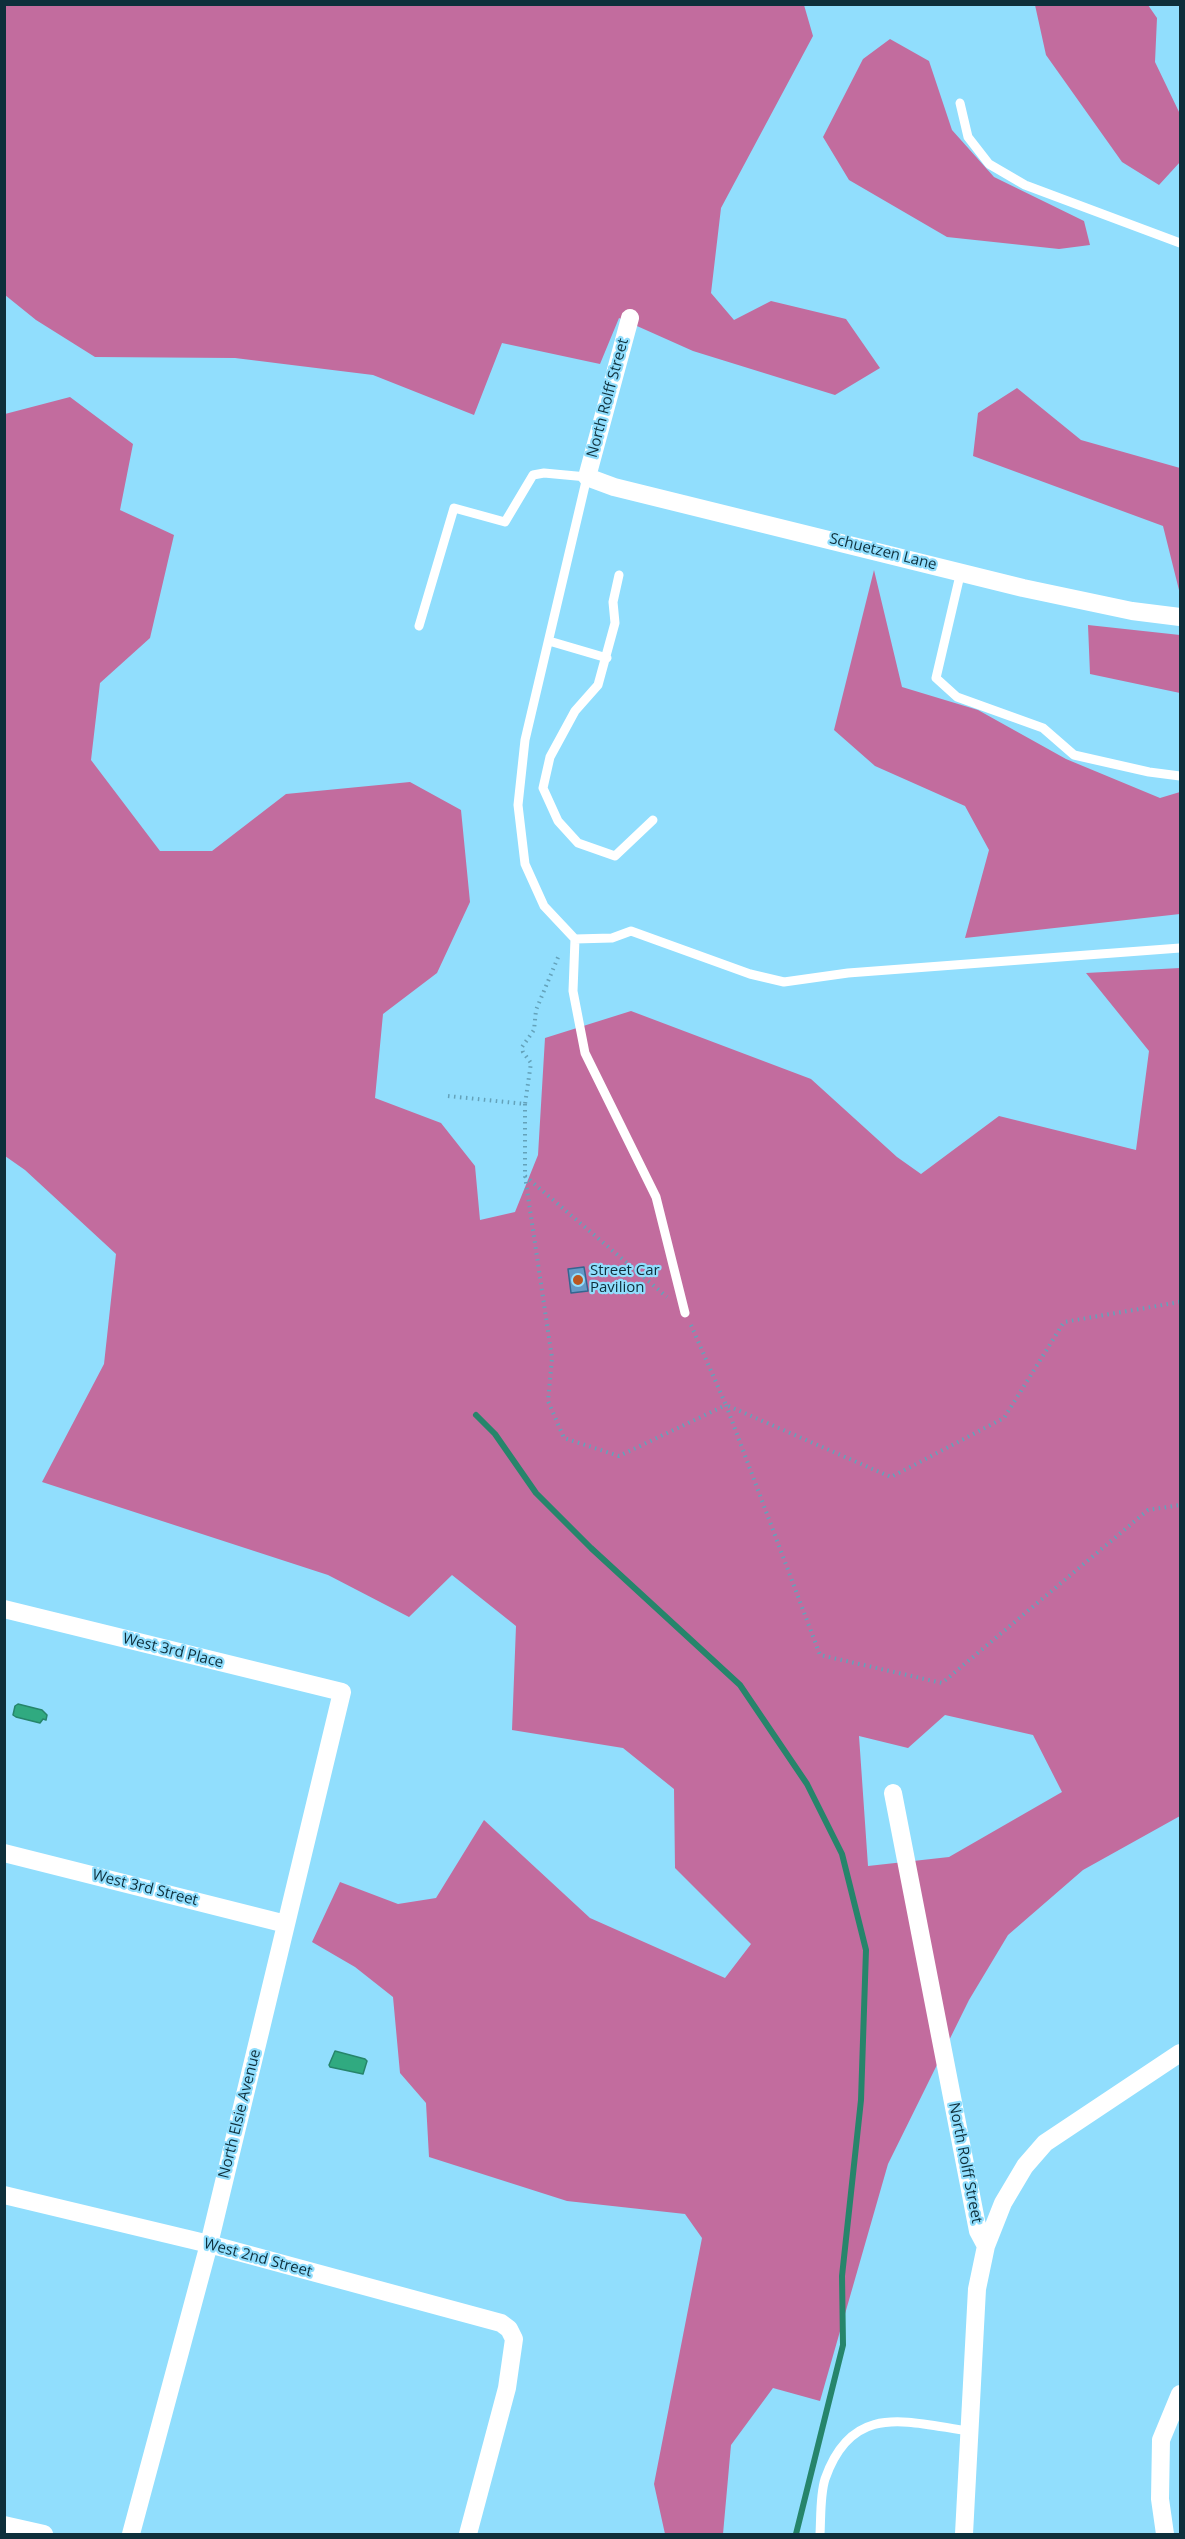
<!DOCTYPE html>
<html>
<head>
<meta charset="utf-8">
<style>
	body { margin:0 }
	#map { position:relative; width:1185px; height:2539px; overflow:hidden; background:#91defd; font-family:"Open Sans",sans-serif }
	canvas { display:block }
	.frame { position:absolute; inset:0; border:6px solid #0e2f3b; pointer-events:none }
</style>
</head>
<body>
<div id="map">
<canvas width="1185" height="2539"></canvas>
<div class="frame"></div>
</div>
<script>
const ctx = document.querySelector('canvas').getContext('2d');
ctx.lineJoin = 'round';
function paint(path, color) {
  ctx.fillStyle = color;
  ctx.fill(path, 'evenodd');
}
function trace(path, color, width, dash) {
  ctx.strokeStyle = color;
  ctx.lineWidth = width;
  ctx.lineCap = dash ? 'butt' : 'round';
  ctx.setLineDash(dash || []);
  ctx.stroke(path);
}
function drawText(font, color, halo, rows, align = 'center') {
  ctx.font = font + ' "Open Sans",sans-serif';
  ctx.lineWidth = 4.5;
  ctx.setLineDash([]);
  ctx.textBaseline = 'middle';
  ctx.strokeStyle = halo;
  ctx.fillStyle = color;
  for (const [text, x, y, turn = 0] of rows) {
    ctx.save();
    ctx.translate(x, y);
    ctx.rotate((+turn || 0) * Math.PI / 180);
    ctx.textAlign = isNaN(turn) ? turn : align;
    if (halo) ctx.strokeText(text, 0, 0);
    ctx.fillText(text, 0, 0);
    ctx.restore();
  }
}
paint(new Path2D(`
	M4 5H804L813 36 721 208 711 293 734 320 771 301 846 319 880 368 835 395 693 351 619 318 600 364 502 343 474 415 373 375 235 358 95 357 36 320 5 295Z
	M1035 5H1148L1157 18 1155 62 1180 114V162L1159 185 1122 162 1046 55Z
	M890 39 929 61 952 130 994 177 1084 221 1090 245 1059 249 947 237 849 180 823 137 863 59Z
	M1017 388 1081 440 1180 468V594L1163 526 973 456 978 413Z
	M70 397 133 444 120 510 174 535 150 638 100 683 91 760 160 851H212L286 794 410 782 461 810 470 902 437 973 383 1014 375 1098 441 1123 475 1166 480 1220 515 1212 538 1155 545 1038 631 1011 811 1079 897 1157 921 1174 999 1116 1136 1150 1149 1051 1086 973 1180 968V1816L1083 1870 1008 1935 969 2000 888 2164 820 2401 773 2388 731 2445 723 2534H665L654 2484 702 2238 685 2214 567 2201 429 2157 426 2103 400 2073 393 1997 355 1967 312 1942 340 1882 398 1904 436 1898 484 1820 590 1918 725 1978 751 1944 675 1868 674 1789 623 1748 512 1730 516 1626 452 1575 409 1617 328 1575 42 1482 104 1364 116 1254 25 1170 5 1156V414ZM945 1715 1033 1735 1062 1792 949 1857 868 1866 859 1736 908 1748Z
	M874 570 902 687 978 710 1066 759 1160 798 1180 792V914L965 938 989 850 965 806 875 766 834 730Z
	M1088 625 1180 635V693L1090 674Z`), '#c26c9e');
const water = new Path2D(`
	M18 1704 42 1710 47 1715 46 1720 43 1719 40 1723 16 1717 13 1715 15 1706Z
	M335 2051 365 2059 367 2061 363 2074 330 2067 329 2065Z`);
paint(water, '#30aa80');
trace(water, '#26856b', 1.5);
trace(new Path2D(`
	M476 1415 495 1434 536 1493 591 1548 740 1685 807 1784 842 1854 866 1950 861 2100 842 2276 843 2345 796 2534`), '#26856b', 6);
const building = new Path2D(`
	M584 1267 588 1291 571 1293 568 1269Z`);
paint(building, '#6599c6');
trace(building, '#336690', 1.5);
trace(new Path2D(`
	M448 1096 525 1104 531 1063 523 1052 522 1047 534 1030 536 1010 559 955
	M525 1104V1176L667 1297
	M525 1176 552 1358 548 1401 564 1438 619 1456 726 1405 820 1655 942 1683 1148 1510 1180 1505
	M691 1325 726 1405 891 1477 1004 1418 1064 1322 1180 1302`), '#64a2ba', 4, [1.5, 4.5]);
trace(new Path2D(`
	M960 103 968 137 989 164 1025 185 1180 243
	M961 571 936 678 957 697 1043 728 1074 755 1149 772 1180 776
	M619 575 613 602 615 623 598 685 575 711 550 757 543 788 558 821 578 843 615 856 653 820
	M419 626 454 508 505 522 533 475 544 473 587 477 525 740 518 805 525 864 544 906 575 939 612 938 631 931 750 974 784 982 848 973 1180 948
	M549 641 607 658
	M575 939 573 991 585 1053 656 1197 685 1313
	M820 2534C821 2517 820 2495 825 2479 852 2402 905 2422 969 2431`), '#fff', 9);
trace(new Path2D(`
	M630 318 587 477 614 487 1023 588 1132 611 1180 617
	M4 1609 342 1692 209 2244 131 2534
	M893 1793 978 2231 986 2246
	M4 1853 286 1924
	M4 2195 209 2244 501 2323 509 2329 514 2339 507 2388 468 2534
	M4 2525 44 2534
	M964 2534 977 2289 986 2246 1003 2203 1025 2166 1045 2143 1180 2053
	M1165 2534 1160 2499 1161 2440 1180 2394`), '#fff', 18);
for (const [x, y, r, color] of [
	[578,1280,6,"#ba5721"]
]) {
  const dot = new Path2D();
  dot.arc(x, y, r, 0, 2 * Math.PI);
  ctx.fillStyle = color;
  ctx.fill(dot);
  trace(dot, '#91defd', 2);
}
drawText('15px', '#0e2f3b', '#91defd', [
	["North Rolff Street",608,398,-75],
	["Schuetzen Lane",883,552,14],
	["West 3rd Place",173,1651,14],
	["West 3rd Street",145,1888,14],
	["North Elsie Avenue",240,2114,-76],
	["North Rolff Street",965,2163,79],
	["West 2nd Street",258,2258,15]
]);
drawText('15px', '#0e2f3b', '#91defd', [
	["Street Car",590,1271],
	["Pavilion",590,1288]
], 'left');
</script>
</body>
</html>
